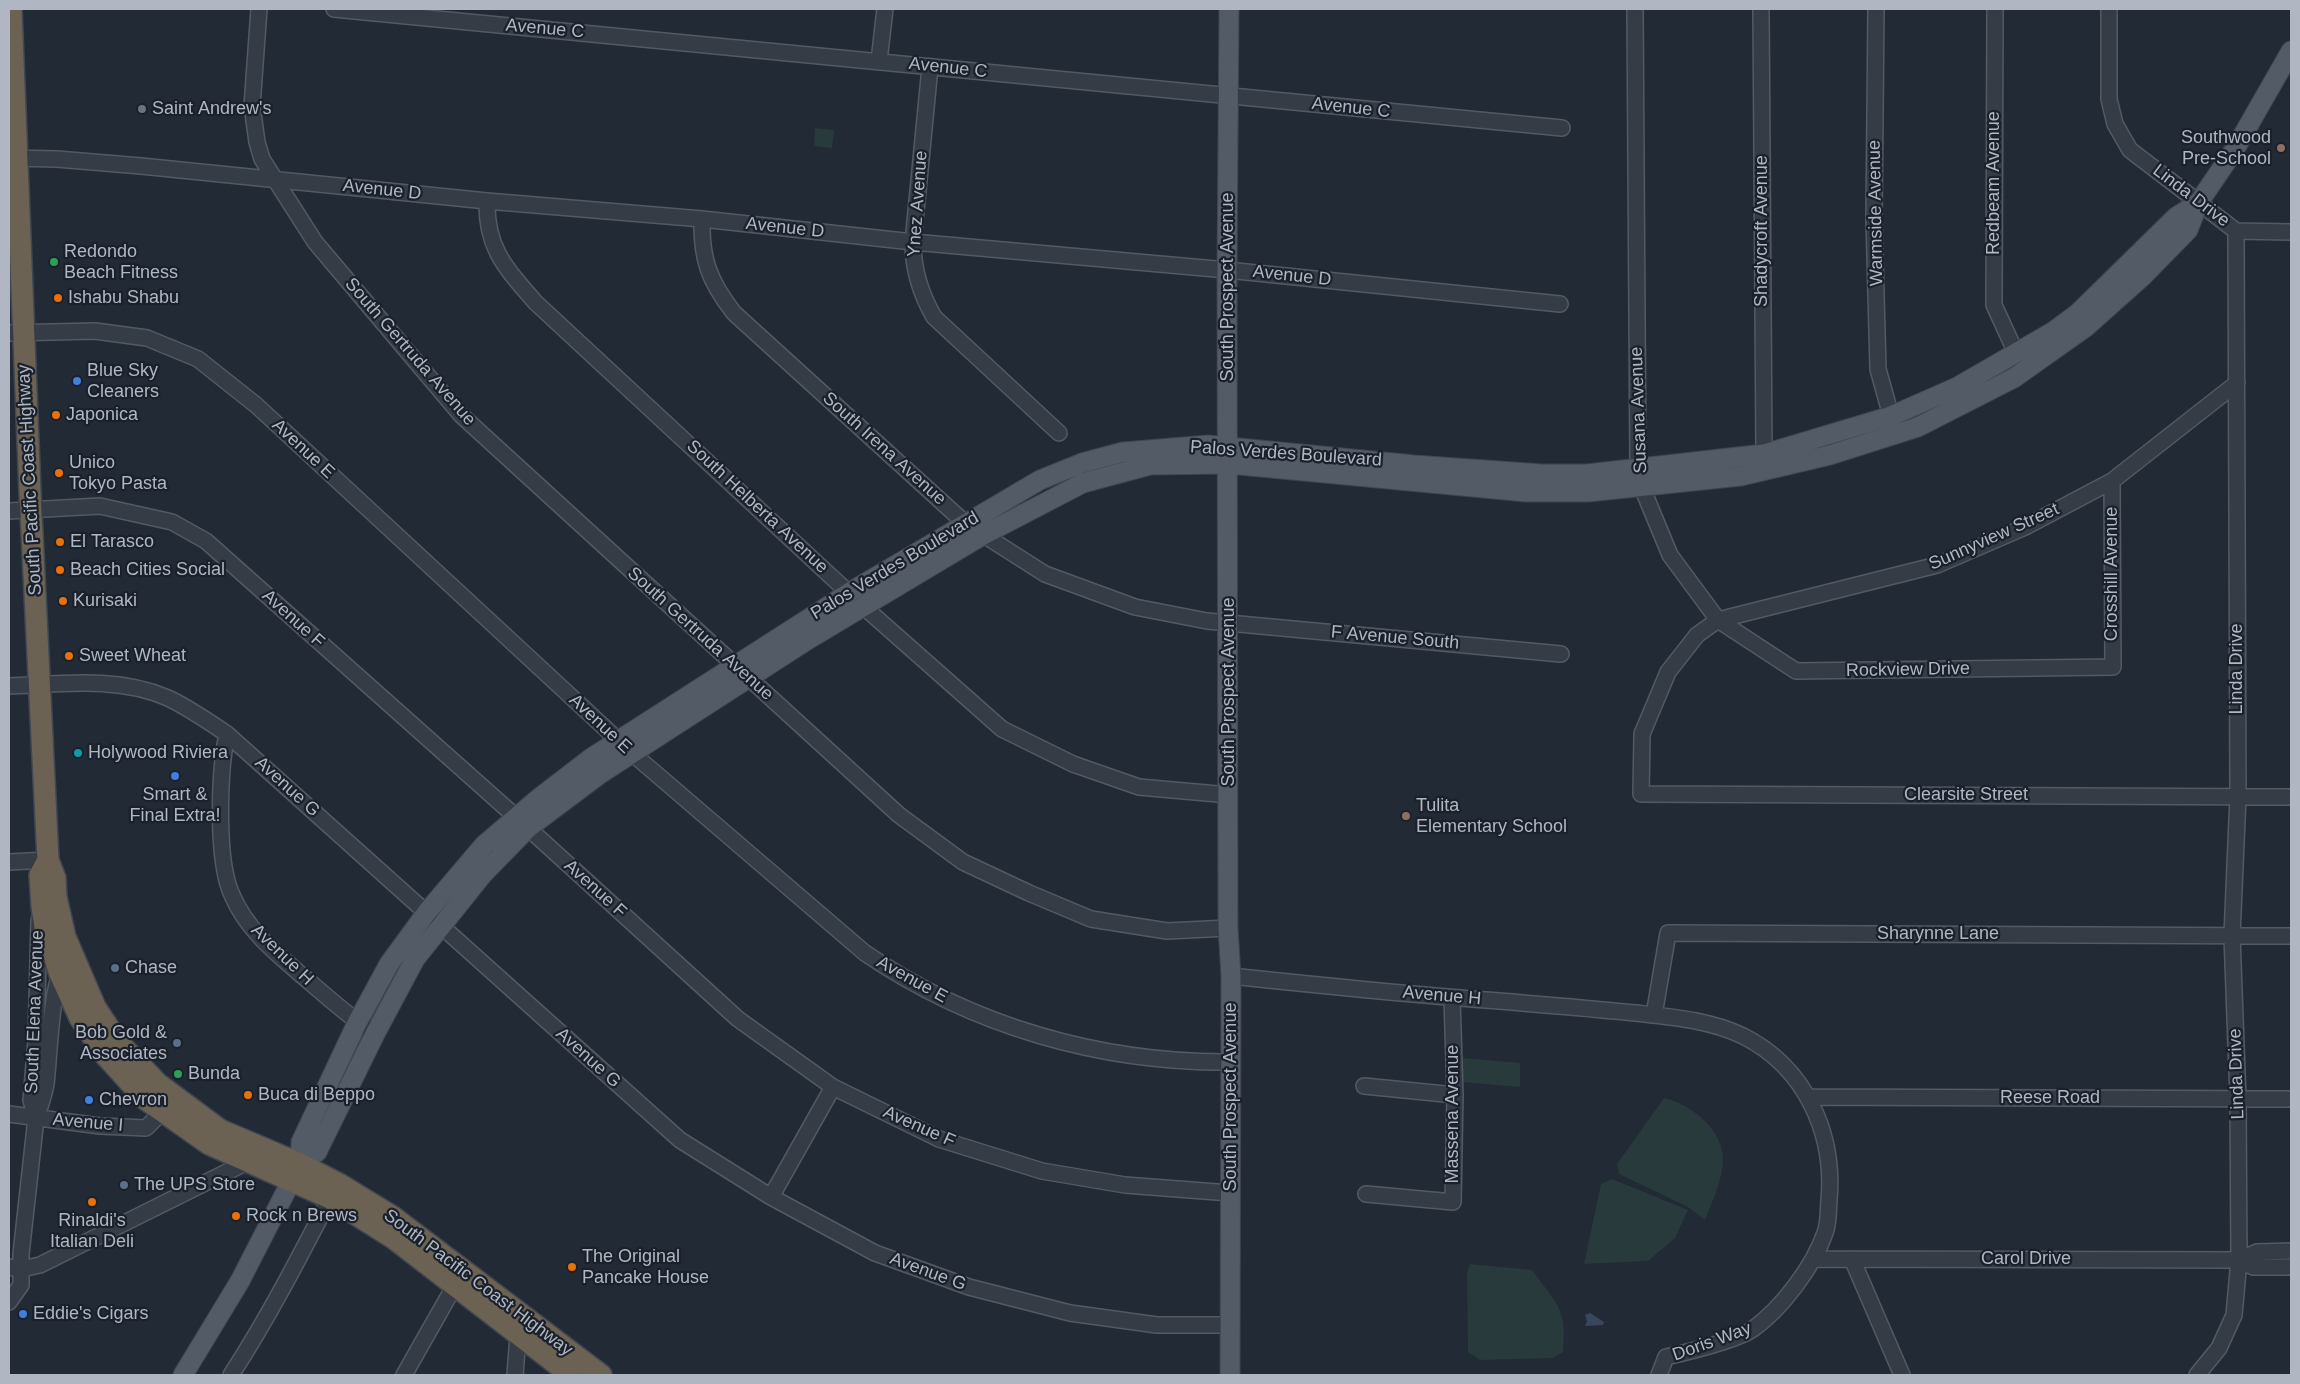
<!DOCTYPE html>
<html>
<head>
<meta charset="utf-8">
<style>
	body { margin:0 }
	#map { position:relative; width:2300px; height:1384px; overflow:hidden; background:#222a35; font-family:Arial,sans-serif }
	canvas { display:block }
	.frame { position:absolute; inset:0; border:10px solid #b0b7c3; pointer-events:none }
</style>
</head>
<body>
<div id="map">
<canvas width="2300" height="1384"></canvas>
<div class="frame"></div>
</div>
<script>
const ctx = document.querySelector('canvas').getContext('2d');
ctx.lineJoin = 'round';
function paint(path, color) {
  ctx.fillStyle = color;
  ctx.fill(path, 'evenodd');
}
function trace(path, color, width, dash) {
  ctx.strokeStyle = color;
  ctx.lineWidth = width;
  ctx.lineCap = dash ? 'butt' : 'round';
  ctx.setLineDash(dash || []);
  ctx.stroke(path);
}
function drawText(font, color, halo, rows, align = 'center') {
  ctx.font = font + ' Arial,sans-serif';
  ctx.lineWidth = 4.5;
  ctx.setLineDash([]);
  ctx.textBaseline = 'middle';
  ctx.strokeStyle = halo;
  ctx.fillStyle = color;
  for (const [text, x, y, turn = 0] of rows) {
    ctx.save();
    ctx.translate(x, y);
    ctx.rotate((+turn || 0) * Math.PI / 180);
    ctx.textAlign = isNaN(turn) ? turn : align;
    if (halo) ctx.strokeText(text, 0, 0);
    ctx.fillText(text, 0, 0);
    ctx.restore();
  }
}
paint(new Path2D(`
	M815 128 834 130 832 148 814 146Z
	M1463 1058 1520 1063V1087L1463 1082Z
	M1664 1098C1691 1104 1724 1130 1723 1161 1722 1181 1712 1202 1705 1220L1688 1207 1619 1174 1617 1164Z
	M1612 1179 1688 1210 1675 1238 1648 1261 1584 1264 1601 1184Z
	M1470 1264 1532 1270C1557 1304 1567 1308 1563 1352L1553 1358 1480 1360 1468 1352 1467 1273Z`), '#283a3b');
paint(new Path2D(`
	M1590 1313 1604 1322 1603 1325 1585 1326 1587 1321 1585 1315Z`), '#39475e');
const minor = new Path2D(`
	M259 9 252 106 257 142 262 159 315 242 461 415 899 815 963 862 1029 893 1091 919 1167 931 1228 928
	M334 9 1562 128
	M1635 9 1638 469 1641 485 1670 555 1718 620 1796 671 2113 667 2112 481
	M1761 9 1764 454
	M1876 9 1874 219 1878 369 1891 416
	M1995 9 1994 305 2016 353
	M2109 9V99L2115 124 2130 150 2236 231 2238 796 2232 936 2238 1099 2239 1260 2234 1315 2219 1348 2197 1375
	M879 61 885 9
	M930 67 913 242C913 269 920 293 934 317L1059 433
	M9 158 57 159 141 166 487 201 702 219 913 242 1227 270 1560 304
	M487 201C486 249 506 268 535 302L864 607 1002 729 1073 764 1139 787 1229 795
	M702 219C701 259 709 281 734 313L965 523 1045 574 1135 607 1207 621 1561 654
	M2236 231 2291 232
	M9 333 95 331 147 338 198 359 256 405 633 754 865 953C972 1026 1100 1063 1230 1062
	M2237 383 2112 481 2025 527 1937 565 1718 620 1697 635 1668 672 1642 734 1641 794 2291 797
	M9 511 100 506 172 522 206 541 516 817 738 1019 833 1087 939 1139 1042 1171 1125 1185 1230 1193
	M9 686C61 684 118 676 168 698 189 708 208 721 227 734L680 1140 771 1197 875 1253 969 1287 1070 1313 1157 1325H1231
	M227 734C219 772 216 861 232 895 248 933 282 958 312 984 333 1002 352 1019 375 1034
	M9 862 48 860
	M1231 976C1316 985 1401 994 1486 1000 1536 1004 1585 1008 1635 1013 1672 1017 1709 1020 1743 1036 1805 1067 1835 1133 1829 1200 1828 1211 1829 1223 1825 1233 1813 1267 1782 1308 1753 1329 1736 1341 1688 1352 1666 1357L1659 1375
	M1654 1015 1668 933 2291 936
	M1364 1086 1455 1095
	M1810 1097 2291 1099
	M9 1114 100 1126 146 1128 162 1112
	M36 1118 31 1100 36 1040 39 920
	M1366 1194 1453 1202 1455 1095 1452 998
	M771 1197 833 1087
	M1814 1259 2239 1260 2257 1252 2291 1251
	M1852 1259 1902 1375
	M2239 1260 2253 1267H2291
	M9 1267 21 1269 40 1265 249 1161
	M9 1302 21 1285V1254L36 1118C40 1107 44 1096 46 1084 49 1062 51 986 62 972
	M231 1375C268 1318 299 1258 330 1198
	M404 1375 459 1278
	M515 1375 518 1335 524 1329`);
const major = new Path2D(`
	M1229 9 1227 270 1228 928 1231 976 1230 1375
	M300 1164 301 1142 357 1023 389 964 427 912 484 845 539 798 591 758 850 592 1040 480 1082 463 1123 452 1208 445 1414 465 1542 474H1587L1764 454 1891 416 1957 387 2054 331 2077 314 2176 217 2199 202
	M183 1375 240 1281 300 1164 317 1152 375 1034 415 959 483 874 528 828 600 774 809 639 983 535 1083 483 1150 465 1229 464 1526 492H1588L1741 476 1830 455 1918 427 2014 378 2086 327 2142 277 2188 230 2199 202 2235 149 2291 51`);
const highway = new Path2D(`
	M11 9 30 492 48 860 55 878 56 897 65 937 95 1007 118 1042 158 1084 220 1130 300 1164 339 1184 393 1217 601 1375
	M48 860 40 875 42 906 45 927 60 974 80 1018 106 1056 145 1099 209 1144 330 1198 392 1237 571 1375`);
trace(minor, '#535a64', 18);
trace(major, '#3f4550', 21);
trace(highway, '#404751', 24);
trace(minor, '#353c46', 15);
trace(major, '#535b66', 19);
trace(highway, '#6b6253', 21);
for (const [x, y, r, color] of [
	[142,109,5,"#6b7280"],
	[2281,148,5,"#8d6e63"],
	[54,262,5,"#2e9e5b"],
	[58,298,5,"#e8710a"],
	[77,381,5,"#3f7fe0"],
	[56,415,5,"#e8710a"],
	[59,473,5,"#e8710a"],
	[60,542,5,"#e8710a"],
	[60,570,5,"#e8710a"],
	[63,601,5,"#e8710a"],
	[69,656,5,"#e8710a"],
	[78,753,5,"#0f9aa8"],
	[175,776,5,"#3f7fe0"],
	[1406,816,5,"#8d6e63"],
	[115,968,5,"#5c6f8a"],
	[177,1043,5,"#5c6f8a"],
	[178,1074,5,"#2e9e5b"],
	[248,1095,5,"#e8710a"],
	[89,1100,5,"#3f7fe0"],
	[124,1185,5,"#5c6f8a"],
	[92,1202,5,"#e8710a"],
	[236,1216,5,"#e8710a"],
	[572,1267,5,"#e8710a"],
	[23,1314,5,"#3f7fe0"]
]) {
  const dot = new Path2D();
  dot.arc(x, y, r, 0, 2 * Math.PI);
  ctx.fillStyle = color;
  ctx.fill(dot);
  trace(dot, '#1b212b', 2);
}
drawText('18px', '#b0b7c3', '#1b212b', [
	["Avenue C",545,29,5],
	["Avenue C",948,68,6],
	["Avenue C",1351,108,6],
	["Redbeam Avenue",1994,183,-90],
	["Avenue D",382,190,6],
	["Linda Drive",2191,196,37],
	["Ynez Avenue",918,204,-86],
	["Warmside Avenue",1876,213,-91],
	["Avenue D",785,228,6],
	["Shadycroft Avenue",1762,231,-90],
	["Avenue D",1292,276,6],
	["South Prospect Avenue",1228,287,-90],
	["South Gertruda Avenue",410,352,49],
	["Susana Avenue",1639,410,-92],
	["Avenue E",303,449,43],
	["South Irena Avenue",884,449,42],
	["Palos Verdes Boulevard",1286,454,4],
	["South Pacific Coast Highway",30,480,-93],
	["South Helberta Avenue",757,507,43],
	["Sunnyview Street",1994,537,-24],
	["Palos Verdes Boulevard",895,566,-31],
	["Crosshill Avenue",2112,574,-90],
	["Avenue F",293,619,42],
	["South Gertruda Avenue",700,634,42],
	["F Avenue South",1395,638,5],
	["Linda Drive",2237,669,-90],
	["Rockview Drive",1908,670,-1],
	["South Prospect Avenue",1229,692,-90],
	["Avenue E",600,724,43],
	["Avenue G",287,787,42],
	["Clearsite Street",1966,795],
	["Avenue F",595,889,42],
	["Sharynne Lane",1938,934],
	["Avenue H",282,955,44],
	["Avenue E",912,980,29],
	["Avenue H",1442,996,5],
	["South Elena Avenue",35,1012,-88],
	["Avenue G",588,1058,42],
	["Linda Drive",2237,1074,-92],
	["South Prospect Avenue",1231,1097,-90],
	["Reese Road",2050,1098],
	["Massena Avenue",1453,1114,-90],
	["Avenue I",88,1123,5],
	["Avenue F",919,1127,24],
	["Carol Drive",2026,1259],
	["Avenue G",928,1272,20],
	["South Pacific Coast Highway",478,1283,37],
	["Doris Way",1712,1342,-20]
]);
drawText('18px', '#b0b7c3', '#1b212b', [
	["Saint Andrew's",152,109],
	["Southwood",2271,138,"right"],
	["Pre-School",2271,159,"right"],
	["Redondo",64,252],
	["Beach Fitness",64,273],
	["Ishabu Shabu",68,298],
	["Blue Sky",87,371],
	["Cleaners",87,392],
	["Japonica",66,415],
	["Unico",69,463],
	["Tokyo Pasta",69,484],
	["El Tarasco",70,542],
	["Beach Cities Social",70,570],
	["Kurisaki",73,601],
	["Sweet Wheat",79,656],
	["Holywood Riviera",88,753],
	["Smart &",175,795,"center"],
	["Final Extra!",175,816,"center"],
	["Tulita",1416,806],
	["Elementary School",1416,827],
	["Chase",125,968],
	["Bob Gold &",167,1033,"right"],
	["Associates",167,1054,"right"],
	["Bunda",188,1074],
	["Buca di Beppo",258,1095],
	["Chevron",99,1100],
	["The UPS Store",134,1185],
	["Rock n Brews",246,1216],
	["Rinaldi's",92,1221,"center"],
	["Italian Deli",92,1242,"center"],
	["The Original",582,1257],
	["Pancake House",582,1278],
	["Eddie's Cigars",33,1314]
], 'left');
</script>
</body>
</html>
